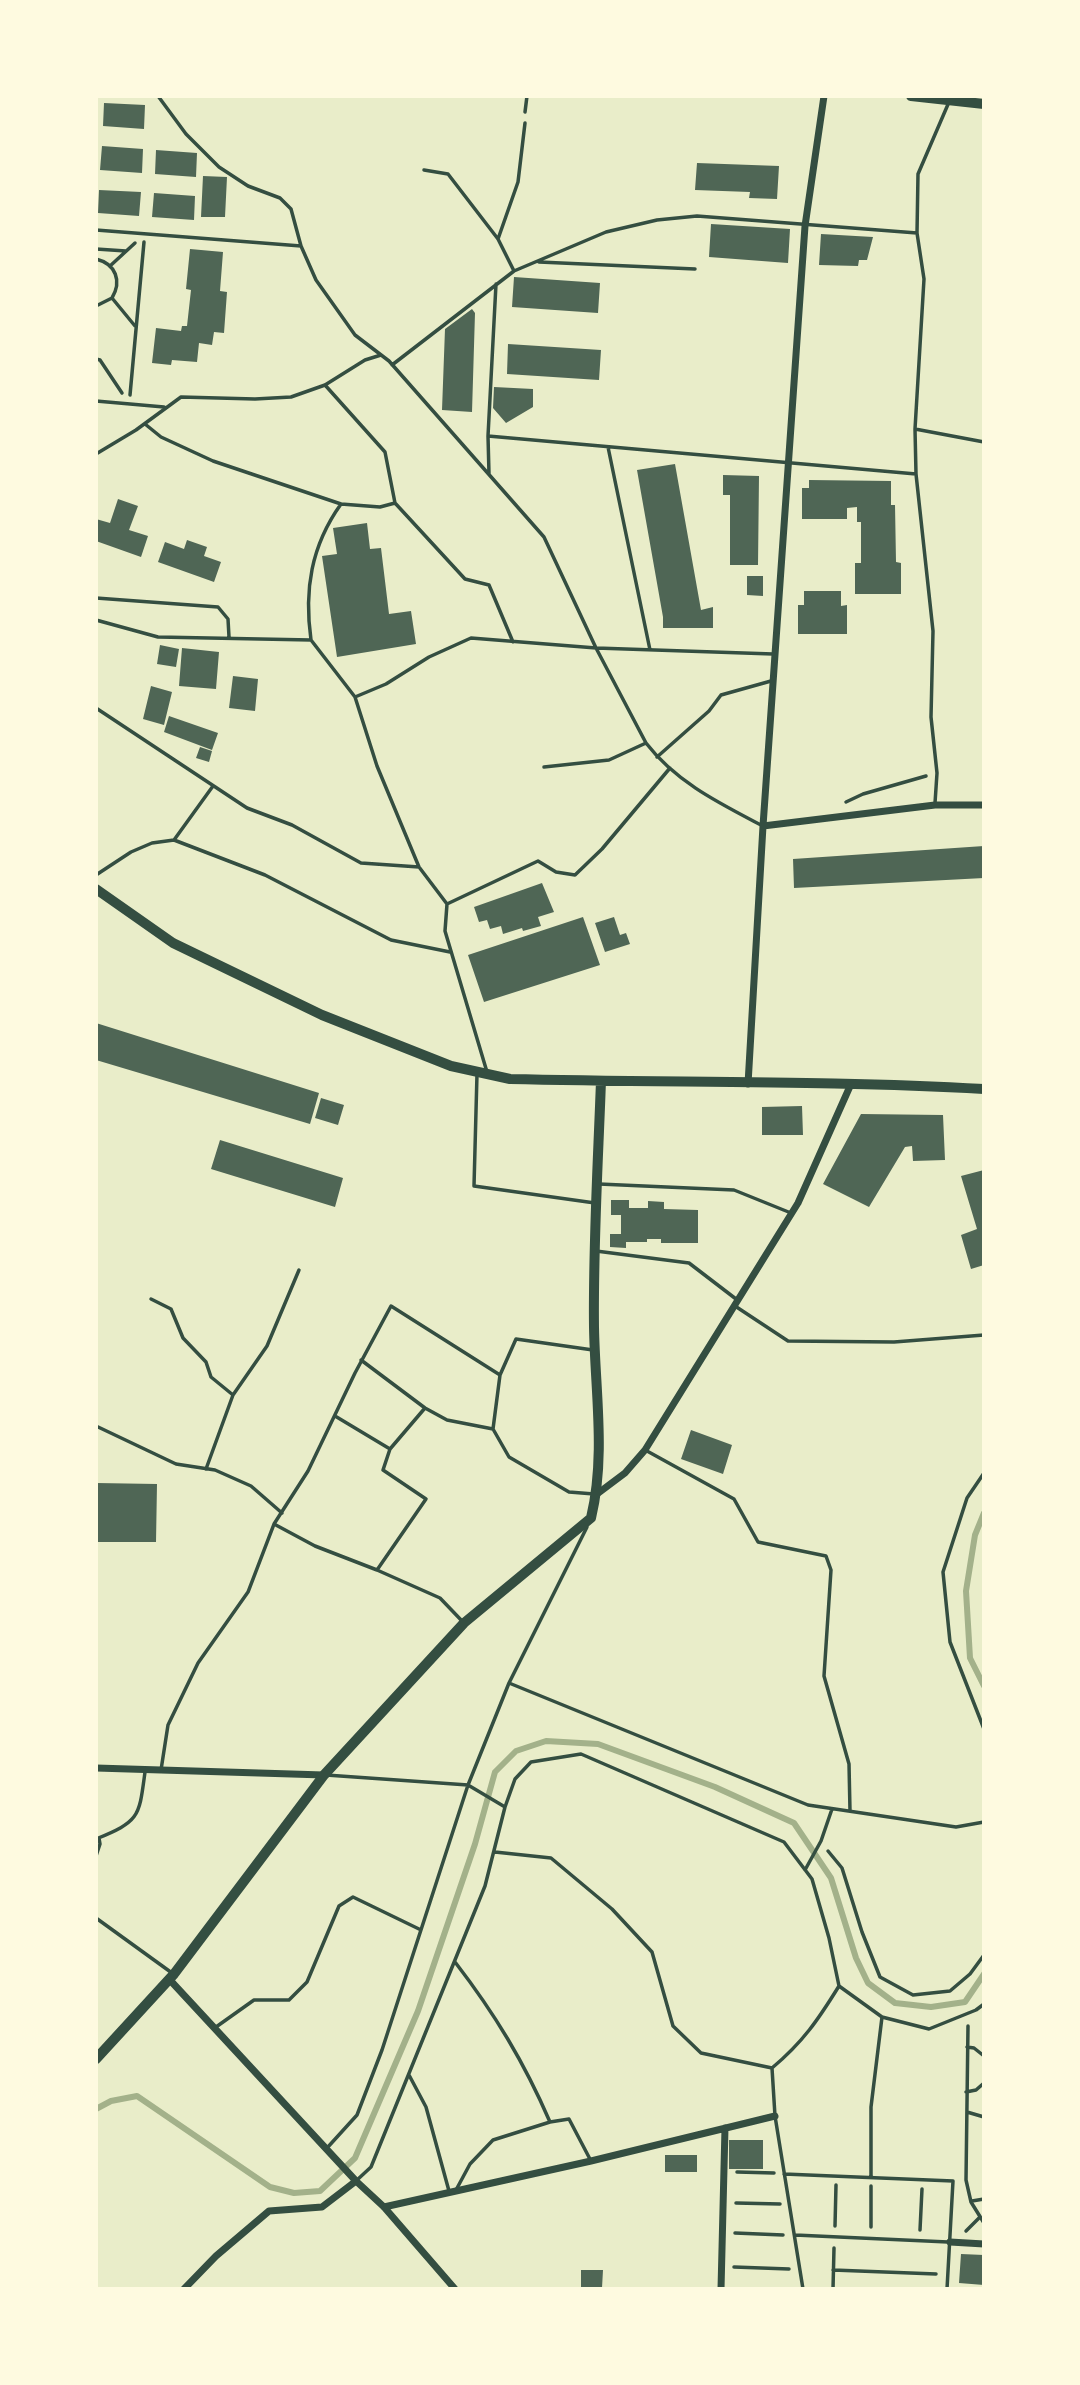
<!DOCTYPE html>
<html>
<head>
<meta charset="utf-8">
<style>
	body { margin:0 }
	#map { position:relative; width:1080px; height:2385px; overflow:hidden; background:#e9edc9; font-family:Inter,sans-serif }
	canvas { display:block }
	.frame { position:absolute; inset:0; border:98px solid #fefae0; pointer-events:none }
</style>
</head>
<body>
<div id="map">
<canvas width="1080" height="2385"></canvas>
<div class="frame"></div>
</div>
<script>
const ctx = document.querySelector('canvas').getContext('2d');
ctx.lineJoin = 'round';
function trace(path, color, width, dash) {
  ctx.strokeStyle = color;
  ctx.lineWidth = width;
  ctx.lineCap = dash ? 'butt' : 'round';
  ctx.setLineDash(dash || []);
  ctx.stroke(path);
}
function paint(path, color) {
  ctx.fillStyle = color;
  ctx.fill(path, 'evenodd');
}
trace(new Path2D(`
	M984 1513 975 1535 966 1591 970 1658 984 1686
	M96 2109 111 2101 137 2096 270 2187 294 2193 320 2191 355 2158 418 2011 475 1844 495 1772 516 1751 546 1741 598 1744 715 1787 794 1823 831 1878 856 1958 868 1983 895 2003 931 2007 965 2002 984 1974`), '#a3b18a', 6);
paint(new Path2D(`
	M104 103 145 105 144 129 103 126Z
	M102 146 143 149 142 173 100 170Z
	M156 150 197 153 196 177 155 174Z
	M697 163 779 166 777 199 749 198 750 192 695 190Z
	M203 176 227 177 225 217H201Z
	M99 190 141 192 139 216 98 213Z
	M154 193 195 196 194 220 152 217Z
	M711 224 790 229 788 263 709 257Z
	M821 234 873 237 867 260H859L858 266 819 265Z
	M190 249 223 252 220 291 227 292 224 333 214 332 212 345 199 343 197 362 172 360 171 365 152 363 156 328 181 331 182 326H187L191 290 186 289Z
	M514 277 600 283 598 313 512 307Z
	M472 309 475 313 472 412 442 410 445 329Z
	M508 344 601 350 599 380 507 374Z
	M494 387 533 389V407L506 423 493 408Z
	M675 464 701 610 713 607V628H663V617L637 470Z
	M723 475 759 476 758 565H730V495H723Z
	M809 480 891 481V505H895L896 562 901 563V594H855V563H861V522H857V507L847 508V519H802V488H809Z
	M118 499 138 506 129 530 148 536 141 557 96 541V519L110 523Z
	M367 523 370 549 381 548 389 614 411 611 416 644 337 657 322 556 337 554 333 528Z
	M187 540 207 547 204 556 221 562 214 582 158 562 165 542 184 549Z
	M747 576H763V596L747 595Z
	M804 591H841V606L847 605V634H798V605H804Z
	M160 645 179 649 176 667 157 664Z
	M182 648 219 652 216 689 179 686Z
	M233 676 258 679 255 711 229 708Z
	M151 686 172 692 164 725 143 719Z
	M169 716 218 733 212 750 164 732Z
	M200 747 212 751 209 762 196 758Z
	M984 846V878L794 888 793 859Z
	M542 883 554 912 538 917 541 926 523 931 522 928 503 934 501 926 490 929 487 920 479 922 474 907Z
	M583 917 600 965 484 1002 468 955Z
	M614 917 620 935 626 933 630 944 605 952 595 923Z
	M96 1023 319 1093 310 1124 96 1060Z
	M321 1098 344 1105 338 1125 315 1118Z
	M802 1106 803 1135H762V1107Z
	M861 1114 943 1115 945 1160 913 1161 912 1146 905 1147 869 1207 823 1184Z
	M220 1140 343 1178 335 1207 211 1169Z
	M984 1170V1265L971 1269 961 1235 977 1229 961 1176Z
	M611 1200H629V1208H648V1201L664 1202V1209L698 1210V1243H661V1239H647V1242H626V1248L610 1247V1234H621V1215H611Z
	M691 1430 732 1445 723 1474 681 1459Z
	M96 1483 157 1484 156 1542H96Z
	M729 2140H763V2169H729Z
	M665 2155H697V2172H665Z
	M961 2254 984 2255V2285L959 2283Z
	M581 2270H603L602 2288H581Z`), '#4f6655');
trace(new Path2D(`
	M525 112 527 96
	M96 249 126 251
	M96 259C116 264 122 281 112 298L96 306
	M110 266 135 243
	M112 298 135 326
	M96 359 100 360 122 393
	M130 395 144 242
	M846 802 863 794 926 776
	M828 1851 842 1868 862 1932 880 1977 913 1995 950 1991 970 1974 984 1955
	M968 2026 966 2180 971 2202 984 2223
	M967 2047 974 2048 984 2056
	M966 2092 976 2090 984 2083
	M967 2112 984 2117
	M737 2172 774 2173
	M972 2201 984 2199
	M736 2203 780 2204
	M835 2226 836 2185
	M871 2227V2186
	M920 2230 922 2189
	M966 2231 979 2218
	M735 2233 783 2235
	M734 2267 789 2269
	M833 2270 936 2274
	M833 2289 834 2248`), '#344e41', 3.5);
trace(new Path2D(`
	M158 96 186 134 219 167 248 186 280 198 291 209 301 246 316 280 355 335 389 361 544 537 596 648 646 743C676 782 719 803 761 825
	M424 170 448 174 498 239 514 271
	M96 230 301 246
	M498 239 518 182 525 123
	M539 262 695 269
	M392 365 514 271 606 232 657 220 697 216 917 233
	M96 401 164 407
	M145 424 161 437 213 461 341 504
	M915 429 984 442
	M488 436 916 474
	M608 447 650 650
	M96 454 136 430 181 397 255 399 291 397 325 385 365 360 381 355
	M489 474 488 436 496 284
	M395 503 465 579 489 585 513 642
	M96 598 218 607 228 619 229 637
	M96 620 158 637 311 640 355 697 386 684 429 657 471 638 596 648 773 654
	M311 640C304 590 311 546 341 504L380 507 395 503 385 452 325 385
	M355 697 377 766 419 867 447 904 445 931 487 1072
	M96 708 247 808 292 825 361 863 419 867
	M657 757 709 711 721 695 771 681
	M544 767 609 760 646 743
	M935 803 937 773 931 717 933 631 916 474 915 429 924 279 917 233 918 174 949 102
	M174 840 213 786
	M96 875 131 852 152 843 174 840 265 875 391 940 450 952
	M447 904 538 861 556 872 575 875 602 849 670 768
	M477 1074 474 1186 595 1203
	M599 1184 734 1190 791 1213
	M596 1251 689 1263 736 1299
	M151 1299 171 1309 183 1338 206 1362 211 1377 233 1395
	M735 1306 788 1341 894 1342 984 1335
	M361 1360 425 1408 447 1420 493 1429
	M500 1375 516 1339 593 1350
	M335 1416 390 1449 383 1470 426 1499 377 1570
	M96 1426 176 1464 215 1470 251 1486 282 1513
	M390 1449 425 1408
	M647 1451 734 1499 758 1542 826 1556 831 1570 824 1676 849 1764 850 1811
	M206 1469 233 1395 267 1346 299 1270
	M984 1473 967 1498 943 1572 950 1642 984 1729
	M274 1524 315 1546 377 1570 440 1598 463 1622
	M509 1683 808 1805 956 1827 984 1822
	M161 1770 168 1725 198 1663 248 1592 274 1524 308 1471 355 1373 391 1306 500 1375 493 1429 509 1457 569 1492 594 1494
	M326 1775 468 1785 509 1683 587 1527
	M96 1839C140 1821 139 1817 145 1772
	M495 1852 551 1858 612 1909 652 1952 673 2026 701 2053 772 2068 775 2116 803 2289
	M96 1856 100 1844 99 1838
	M805 1870 821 1841 832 1809
	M96 1918 172 1973
	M455 1962C495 2014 524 2062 550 2122L569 2119 591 2161
	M216 2027 254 2000H289L307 1982 339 1906 353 1897 419 1929
	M772 2068C803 2042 818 2020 839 1986
	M409 2075 426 2107 449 2191
	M327 2148 357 2115 382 2050 468 1785 505 1807
	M784 2174 953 2181 947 2289
	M871 2177V2107L882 2017
	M357 2180 371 2167 485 1886 505 1807 515 1779 531 1762 581 1754 784 1842 812 1879 829 1938 839 1986 882 2017 929 2029 976 2010 984 2004
	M456 2190 470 2164 493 2140 550 2122
	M795 2235 948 2242`), '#344e41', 3.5);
trace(new Path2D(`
	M763 826 935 805H984
	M748 1084 763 826 805 226 824 96
	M597 1494 625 1473 645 1450 798 1203 851 1084
	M96 1768 324 1775
	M169 1979 356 2181 384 2207 455 2289
	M384 2207 591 2161 775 2116
	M950 2242 984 2244
	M184 2289 216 2256 269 2211 322 2207 356 2181
	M721 2289 725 2128`), '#344e41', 7);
trace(new Path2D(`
	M911 96 984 104
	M96 889 173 943 322 1015 451 1066 510 1079C668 1083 826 1080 984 1089
	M96 2059 174 1974 324 1775 464 1623 591 1518C606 1456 595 1390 594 1327 593 1245 598 1163 601 1081`), '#344e41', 10);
</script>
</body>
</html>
